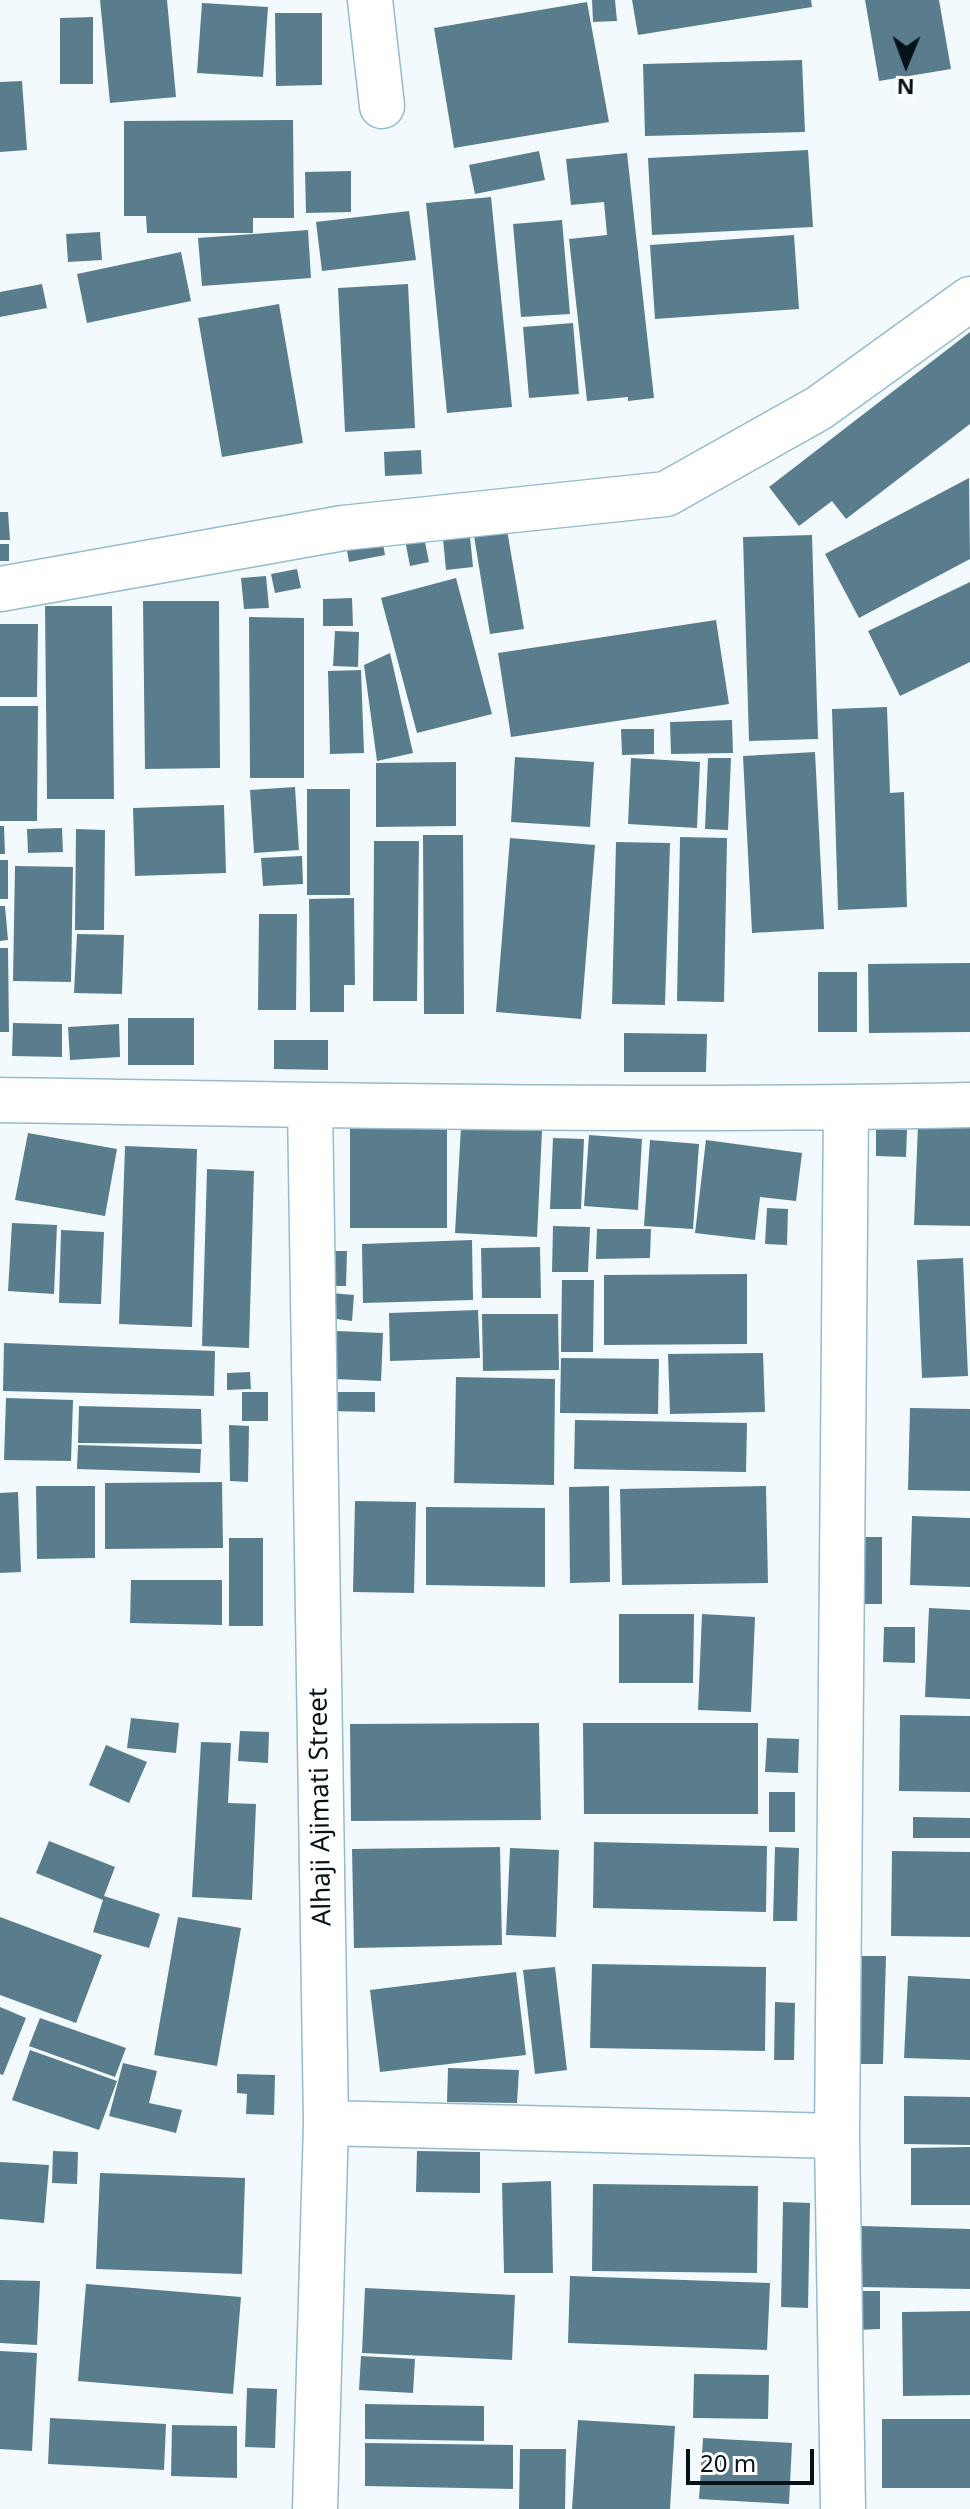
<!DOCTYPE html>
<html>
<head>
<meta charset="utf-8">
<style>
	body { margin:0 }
	#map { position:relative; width:970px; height:2509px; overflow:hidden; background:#f2fafe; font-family:"Noto Sans",sans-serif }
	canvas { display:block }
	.north { position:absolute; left:866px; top:24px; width:80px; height:80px; -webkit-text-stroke:6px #fff; paint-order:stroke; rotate:181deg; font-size:22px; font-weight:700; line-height:32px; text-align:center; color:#051218 }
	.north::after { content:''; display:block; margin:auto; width:28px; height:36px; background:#051218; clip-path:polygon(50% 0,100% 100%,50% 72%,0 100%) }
	.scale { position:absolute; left:686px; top:2449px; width:128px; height:36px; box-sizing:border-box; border:4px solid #051218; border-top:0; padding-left:10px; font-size:24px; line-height:28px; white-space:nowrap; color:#051218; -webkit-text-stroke:6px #fff; paint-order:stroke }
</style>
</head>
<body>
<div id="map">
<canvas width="970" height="2509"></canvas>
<div class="north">N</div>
<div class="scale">20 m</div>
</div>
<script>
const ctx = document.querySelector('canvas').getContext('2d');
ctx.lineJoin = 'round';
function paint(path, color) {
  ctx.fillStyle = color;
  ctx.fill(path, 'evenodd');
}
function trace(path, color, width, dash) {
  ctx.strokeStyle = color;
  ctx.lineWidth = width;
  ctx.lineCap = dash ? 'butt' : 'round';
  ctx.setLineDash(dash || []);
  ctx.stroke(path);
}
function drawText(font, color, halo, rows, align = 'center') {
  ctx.font = font + ' "Noto Sans",sans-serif';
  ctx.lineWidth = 6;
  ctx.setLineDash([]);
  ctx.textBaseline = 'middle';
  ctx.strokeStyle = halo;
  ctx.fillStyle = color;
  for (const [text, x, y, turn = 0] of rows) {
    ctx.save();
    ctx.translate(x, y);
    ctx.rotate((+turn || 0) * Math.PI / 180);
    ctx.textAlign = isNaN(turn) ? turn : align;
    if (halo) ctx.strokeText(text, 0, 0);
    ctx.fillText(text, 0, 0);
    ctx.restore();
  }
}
paint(new Path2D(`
	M100 0H167L176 97 110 103Z
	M592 0H615L617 21 593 22Z
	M632 0H811L812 7 638 35Z
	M865 0H939L951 69 879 81Z
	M587 2 609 122 454 148 434 28Z
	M202 3 268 7 263 77 197 73Z
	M275 13H322V85L276 86Z
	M93 17V84H60V18Z
	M802 60 805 132 645 136 643 64Z
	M22 81 27 150 0 152V82Z
	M293 120 294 218H253V233H147L146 216H124V121Z
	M808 150 813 227 652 235 648 158Z
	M539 151 545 180 475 194 469 165Z
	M627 153 654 398 628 401V397L587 401 569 239 607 235 604 202 571 205 566 159Z
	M351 171V212L306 213 305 172Z
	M491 197 512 407 447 413 426 203Z
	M409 211 416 260 322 271 316 222Z
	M562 220 570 314 521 317 513 224Z
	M308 230 311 278 202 286 198 238Z
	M100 232 102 260 68 262 66 234Z
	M794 235 799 309 655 319 650 245Z
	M181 252 191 301 87 323 77 274Z
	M42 284 47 308 0 317V292Z
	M408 284 415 428 345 432 338 288Z
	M279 304 303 443 222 457 198 318Z
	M573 323 579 394 529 398 523 327Z
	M970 332V424L846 519 832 501 799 526 769 487Z
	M421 450 422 474 385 476 384 452Z
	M969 478 970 559 859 618 825 554Z
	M0 512H8L10 540H0Z
	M507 530 524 629 490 634 474 536Z
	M812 535 818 739 749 741 743 537Z
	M424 537 429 562 410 566 405 540Z
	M470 537 473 567 446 570 443 539Z
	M382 538 385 555 349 562 346 545Z
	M0 544H9V561H0Z
	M297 569 301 588 275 593 271 574Z
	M266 576 269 608 244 609 241 578Z
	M456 578 492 714 417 733 381 598Z
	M970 582V662L900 696 868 631Z
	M352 598 353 626H323V599Z
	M143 601H219L220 768 145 769Z
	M45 606H112L114 799H47Z
	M249 617 304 618V778H250Z
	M716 620 729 704 511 737 498 653Z
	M0 624H38L37 697H0Z
	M335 631 359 632 358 667 333 666Z
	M390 653 413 753 377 761 364 665Z
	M361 670 364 753 330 754 328 671Z
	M0 706H38L37 821H0Z
	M887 707 890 793 904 792 907 907 838 910 832 709Z
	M732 720 733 753 671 754 670 722Z
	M621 729H654V754L622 755Z
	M815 752 824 929 752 933 743 756Z
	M515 757 594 762 590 827 511 822Z
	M631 758 700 762 697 828 628 824Z
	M708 758H731L728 830 705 829Z
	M456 762V826L376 827V763Z
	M295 787 299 850 254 853 250 790Z
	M307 789H350V895H307Z
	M224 805 226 873 135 876 133 808Z
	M0 826H4L5 854H0Z
	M62 828 63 852 28 853 27 829Z
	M76 829 105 830 104 930H75Z
	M423 835H463L464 1014H424Z
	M680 837 727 838 724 1002 677 1001Z
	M510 838 595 845 581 1019 496 1012Z
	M374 841H419L417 1001H373Z
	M616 842 670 843 665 1005 612 1004Z
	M302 856 303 884 263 886 261 858Z
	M0 860H8V899H0Z
	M15 866 73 867 71 982 13 981Z
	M354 898 355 985H344V1012H310L309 899Z
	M0 906H5L8 940 0 941Z
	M259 914H297L296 1010H258Z
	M77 934 124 935 122 994 74 993Z
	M0 948H8L9 1032H0Z
	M970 963V1032L869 1033 868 964Z
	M818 972H857V1032H818Z
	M128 1018H194V1065H128Z
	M13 1023 62 1024V1057L12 1056Z
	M119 1024 120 1057 70 1060 68 1027Z
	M624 1033 707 1034 706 1072H624Z
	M274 1040H328V1070L274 1069Z
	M447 1120V1228H350V1121Z
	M918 1125 970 1126V1226L914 1225Z
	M461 1127 542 1131 537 1237 455 1233Z
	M876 1129 907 1130 906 1157 876 1156Z
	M28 1133 117 1149 105 1216 15 1200Z
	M589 1135 642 1139 638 1210 584 1206Z
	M553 1138 584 1139 581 1209H550Z
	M650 1140 699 1144 693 1229 644 1226Z
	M706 1140 802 1153 796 1201 760 1197 755 1240 695 1233Z
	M125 1146 197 1149 192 1327 119 1324Z
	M207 1169 254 1171 249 1348 202 1346Z
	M767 1208 788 1209 787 1245 765 1244Z
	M12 1223 57 1225 54 1294 8 1291Z
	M553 1226 590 1227 588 1272H552Z
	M597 1229H651L650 1258 596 1259Z
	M61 1230 104 1232 101 1304 59 1303Z
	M472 1240 473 1300 363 1303 362 1244Z
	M540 1247 541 1298H482L481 1248Z
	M319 1251H347L346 1286H318Z
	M963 1258 968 1376 922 1378 917 1260Z
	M747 1274V1344L604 1345V1275Z
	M562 1280H594L593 1352H561Z
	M331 1293 354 1295 352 1321 329 1318Z
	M478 1310 480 1358 390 1361 389 1313Z
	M482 1314H558L559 1370 483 1371Z
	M337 1331 383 1333 381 1381 334 1379Z
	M4 1343 215 1351 214 1396 3 1391Z
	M763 1353 765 1412 670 1414 668 1354Z
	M561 1358 659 1359 658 1414 560 1413Z
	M250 1372 251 1389 227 1390V1373Z
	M456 1377 555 1379 554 1485 454 1483Z
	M242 1392H268V1421H242Z
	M329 1392H375V1412L329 1411Z
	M6 1398 73 1400 71 1461 4 1460Z
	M79 1406 201 1409 202 1444 78 1443Z
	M910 1408 970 1409V1491L908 1490Z
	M575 1420 747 1423 746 1472 574 1469Z
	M229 1425 249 1426 248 1482 230 1481Z
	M78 1445 201 1449 200 1473 77 1469Z
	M222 1482 223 1548 105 1549V1483Z
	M36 1486H95V1558L37 1559Z
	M609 1486 610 1582 570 1583 569 1487Z
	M766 1486 768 1583 622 1585 620 1489Z
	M18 1492 21 1572 0 1573V1493Z
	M355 1501 416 1502 414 1593 353 1592Z
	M426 1507 545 1508V1587L426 1585Z
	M912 1516 970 1518V1587L910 1585Z
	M854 1537H882V1604H853Z
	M229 1538H263V1626H229Z
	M131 1580H222V1625L130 1623Z
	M929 1608 970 1610V1699L925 1697Z
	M619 1614H694L693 1683H619Z
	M702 1614 755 1617 751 1712 698 1710Z
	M884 1627H915V1663L883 1662Z
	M900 1715 970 1716V1792L899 1791Z
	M131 1718 179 1723 176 1753 127 1748Z
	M539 1723 541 1820 351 1821 350 1724Z
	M583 1723H758V1814H584Z
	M240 1731 269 1732 268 1763 238 1761Z
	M767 1738 799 1739 798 1773 765 1772Z
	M201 1742 231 1743 228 1803 256 1804 252 1900 192 1897Z
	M106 1745 147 1762 129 1803 89 1785Z
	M769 1792H795V1832H769Z
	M913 1817 970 1818V1838H913Z
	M49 1841 115 1867 104 1896 160 1914 149 1948 93 1932 103 1900 36 1873Z
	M594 1842 767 1846 766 1912 593 1908Z
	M500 1847 502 1945 354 1948 352 1849Z
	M775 1847 799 1848 797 1921H773Z
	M510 1848 559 1850 556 1937 506 1935Z
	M892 1851 970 1852V1937L891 1936Z
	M0 1917 102 1955 76 2023 0 1995Z
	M178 1917 241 1928 217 2066 154 2055Z
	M853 1956H886L883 2064H849Z
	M592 1964 766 1967 765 2051 590 2048Z
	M555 1967 567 2070 535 2074 523 1970Z
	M516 1972 526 2055 380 2072 370 1990Z
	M908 1976 970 1979V2060L904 2058Z
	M775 2002 795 2003 794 2060H774Z
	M0 2007 26 2018 3 2075 0 2074Z
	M40 2018 126 2048 115 2077 29 2046Z
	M30 2050 117 2081 99 2130 12 2100Z
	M123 2063 157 2071 149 2103 182 2110 176 2133 109 2116Z
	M448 2068 519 2070 517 2103 447 2102Z
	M237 2074 275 2075 274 2115 246 2114 247 2094 237 2093Z
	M904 2096 970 2097V2145L904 2144Z
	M970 2147V2205H911V2148Z
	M53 2151 78 2152 77 2184 52 2183Z
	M417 2151 480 2152V2193L416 2192Z
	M0 2162 49 2165 44 2223 0 2219Z
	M100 2173 245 2178 242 2274 96 2269Z
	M551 2181 553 2273H504L502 2183Z
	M593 2184 758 2186 757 2273 592 2271Z
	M783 2202 810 2203 808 2308 781 2307Z
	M862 2226 970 2229V2289L860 2287Z
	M570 2276 770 2283 767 2350 568 2343Z
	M0 2280 40 2281 37 2345 0 2343Z
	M86 2284 241 2297 233 2394 78 2381Z
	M365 2288 515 2295 512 2360 362 2353Z
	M857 2291H880V2329L857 2330Z
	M970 2311V2395L903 2396 902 2312Z
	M0 2351 37 2353 32 2451 0 2449Z
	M361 2356 415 2359 413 2393 359 2390Z
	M694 2374 769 2375 768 2419 693 2418Z
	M247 2388 277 2389 275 2448 245 2447Z
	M365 2404 484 2406V2441L365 2439Z
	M50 2418 166 2424 164 2470 48 2464Z
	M882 2419H970V2488H882Z
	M578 2420 675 2426 670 2509H572Z
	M172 2425 237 2426V2478L171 2476Z
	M703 2438 792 2443 789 2504 699 2499Z
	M365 2443 513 2445V2489L365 2486Z
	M520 2449H566L565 2509H519Z`), '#597d8c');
const street = new Path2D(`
	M370 0 382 106
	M0 589 343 528 666 494 819 408 970 299
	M0 1100C323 1105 647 1112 970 1105
	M310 1105 326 2123 315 2509
	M326 2123 837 2136
	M843 2509 837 2136 846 1108`);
trace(street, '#95bbcc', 47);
trace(street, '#fff', 44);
drawText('26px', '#051218', '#fff', [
	["Alhaji Ajimati Street",321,1807,-91]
]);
</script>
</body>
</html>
